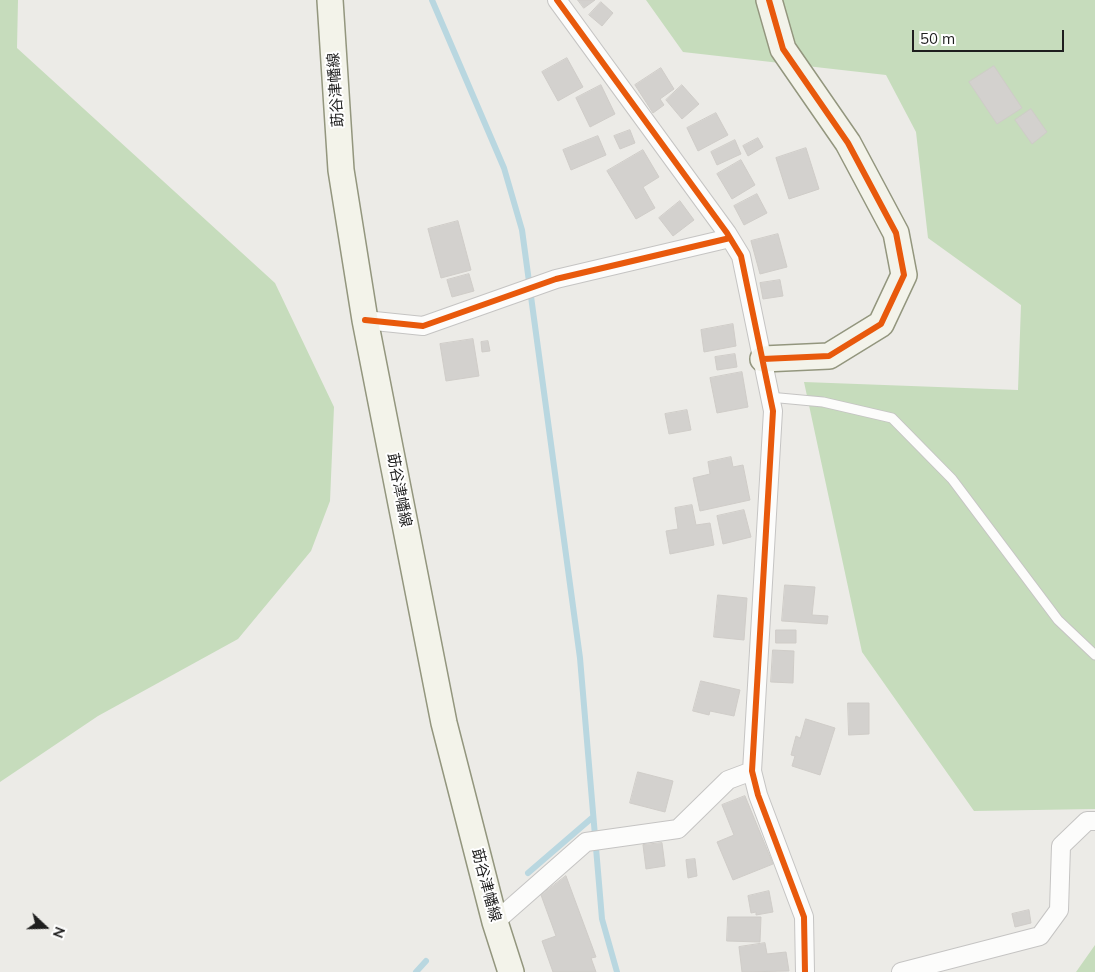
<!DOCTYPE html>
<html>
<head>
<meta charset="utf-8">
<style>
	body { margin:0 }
	#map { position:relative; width:1095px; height:972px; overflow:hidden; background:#ecebe7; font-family:Mulish,sans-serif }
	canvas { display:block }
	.north { position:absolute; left:20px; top:902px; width:50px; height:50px; -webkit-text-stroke:4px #fff; paint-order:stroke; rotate:111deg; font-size:14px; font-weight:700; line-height:20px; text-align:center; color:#1e1e1e }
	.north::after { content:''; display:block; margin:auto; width:18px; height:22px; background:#1e1e1e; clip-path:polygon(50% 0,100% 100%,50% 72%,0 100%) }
	.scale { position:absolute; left:912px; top:30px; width:152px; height:22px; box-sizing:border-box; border:2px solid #1e1e1e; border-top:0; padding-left:6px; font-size:15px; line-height:18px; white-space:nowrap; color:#1e1e1e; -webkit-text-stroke:4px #fff; paint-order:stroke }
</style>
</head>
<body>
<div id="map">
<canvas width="1095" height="972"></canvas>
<div class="north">N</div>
<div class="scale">50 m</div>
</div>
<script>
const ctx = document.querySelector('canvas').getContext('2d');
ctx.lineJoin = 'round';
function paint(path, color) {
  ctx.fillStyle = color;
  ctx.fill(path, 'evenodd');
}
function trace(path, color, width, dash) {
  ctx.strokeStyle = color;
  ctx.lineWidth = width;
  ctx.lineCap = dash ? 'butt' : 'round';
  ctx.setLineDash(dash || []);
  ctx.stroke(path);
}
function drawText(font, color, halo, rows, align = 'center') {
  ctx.font = font + ' Mulish,"Noto Sans JP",sans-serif';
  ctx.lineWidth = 4;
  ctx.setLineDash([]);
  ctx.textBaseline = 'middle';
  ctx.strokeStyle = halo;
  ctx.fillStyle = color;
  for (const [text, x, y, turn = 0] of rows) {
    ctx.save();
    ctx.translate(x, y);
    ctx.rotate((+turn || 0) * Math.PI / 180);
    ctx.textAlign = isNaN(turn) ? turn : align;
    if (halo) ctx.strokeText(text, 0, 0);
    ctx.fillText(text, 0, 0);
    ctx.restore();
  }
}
paint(new Path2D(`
	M0 0H18L17 48 275 283 334 407 330 501 311 551 238 639 98 716 0 782Z
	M646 0H1095V809L974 811 862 652 804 382 1018 390 1021 305 928 238 916 132 886 75 683 52Z
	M1095 945V972H1076Z`), '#c6dcbc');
trace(new Path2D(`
	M432 0 504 168 522 230 580 658 602 919 617 972
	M528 873 593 817
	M416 972 426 961`), '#b9d7e0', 6);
const building = new Path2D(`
	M578 0H595L584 8Z
	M601 2 613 13 602 26 589 15Z
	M567 58 583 87 558 101 542 72Z
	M994 66 1022 108 997 124 969 82Z
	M661 68 674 89 660 99 664 105 653 113 635 85Z
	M601 85 615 114 590 127 576 98Z
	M682 85 699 104 682 119 666 100Z
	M1031 109 1047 132 1032 144 1015 120Z
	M716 113 728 135 698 151 687 128Z
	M630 130 635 143 620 149 614 136Z
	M598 136 606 155 571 170 563 150Z
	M758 138 763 147 748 156 743 146Z
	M735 140 741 154 717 165 711 152Z
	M806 148 819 189 789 199 776 158Z
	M643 150 659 177 643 187 655 208 636 219 607 171Z
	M741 160 755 185 732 199 717 174Z
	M757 194 767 213 744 225 734 206Z
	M680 201 694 220 673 236 659 218Z
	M458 221 471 270 441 278 428 229Z
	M778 234 787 267 760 274 751 241Z
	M469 274 474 291 452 297 447 280Z
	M780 280 783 296 763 299 760 283Z
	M733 324 736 346 704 352 701 330Z
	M473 339 479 376 446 381 440 344Z
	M488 341 490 351 482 352 481 342Z
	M735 354 737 367 717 370 715 357Z
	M742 372 748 407 717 413 710 378Z
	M687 410 691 430 669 434 665 414Z
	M731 457 733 467 743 465 750 500 700 511 693 478 710 474 708 462Z
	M692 505 696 525 710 523 714 545 670 554 666 531 678 529 675 508Z
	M744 510 751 537 723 544 717 516Z
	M785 585 815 587 812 615 828 616 827 624 782 621Z
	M718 595 747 598 744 640 714 637Z
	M776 630H796V643H776Z
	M773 650 794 651 793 683 771 682Z
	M701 681 740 690 734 716 710 711 709 715 693 711Z
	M848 703H869V734L849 735Z
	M806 719 835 728 820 775 792 766 795 756 791 755 796 736 800 738Z
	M638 772 673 781 665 812 630 803Z
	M745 796 773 864 733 880 717 842 734 835 722 805Z
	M662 843 665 866 646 869 643 845Z
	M695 859 697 876 688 878 686 860Z
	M566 876 596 957 591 958 596 972H553L542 941 556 936 541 895Z
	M769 891 773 912 756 915V912L751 913 748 896Z
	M1029 910 1031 923 1015 927 1012 914Z
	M728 917H761L760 942 727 941Z
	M765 943 767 954 786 952 789 971 742 972 739 947Z`);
paint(building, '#d3d1ce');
trace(building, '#cfccc8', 1);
const lane = new Path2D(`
	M769 397 823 402 892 418 952 479 1058 620 1095 655`);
const street = new Path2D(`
	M557 0 727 233 741 256 773 411 752 771 758 795 804 917 805 972
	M365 320 423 326 556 279 730 238
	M495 922 586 842 678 829 728 780 752 771
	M901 972 1040 936 1059 910 1061 846 1087 821H1095`);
const secondary = new Path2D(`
	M330 0 341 170 365 320 444 723 495 922 511 972
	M763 359 829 356 881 324 904 275 896 233 848 143 783 49 769 0`);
trace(lane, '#c5c4c3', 11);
trace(street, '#c5c4c3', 20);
trace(secondary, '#93967e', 28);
trace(lane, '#fcfcfb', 9);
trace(street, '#fcfcfb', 18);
trace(secondary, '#f3f3ea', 25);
trace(new Path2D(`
	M557 0 727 233 741 256 773 411 752 771 758 795 804 917 805 972
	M365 320 423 326 556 279 730 238
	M763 359 829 356 881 324 904 275 896 233 848 143 783 49 769 0`), '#e8590c', 6);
drawText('15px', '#1e1e1e', '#fff', [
	["莇谷津幡線",336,90,-94],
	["莇谷津幡線",399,490,79],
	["莇谷津幡線",486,885,75]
]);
</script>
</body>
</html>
